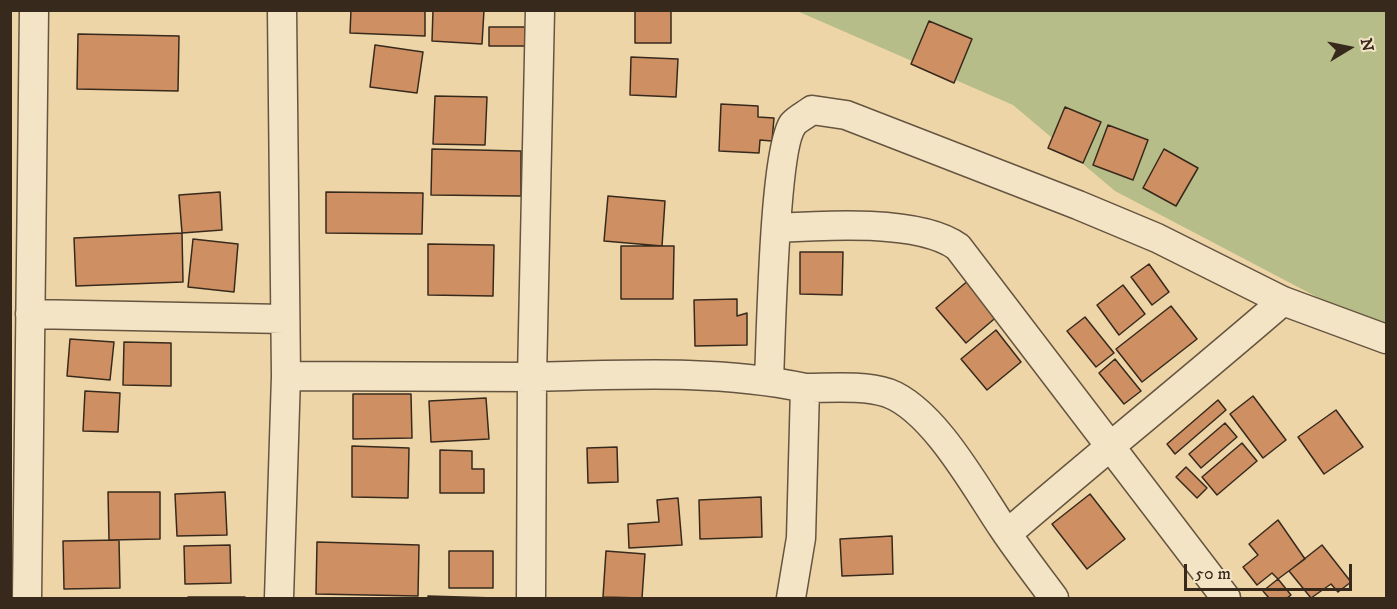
<!DOCTYPE html>
<html>
<head>
<meta charset="utf-8">
<style>
	body { margin:0 }
	#map { position:relative; width:1397px; height:609px; overflow:hidden; background:#eed5a7; font-family:"IM FELL DW Pica",serif }
	canvas { display:block }
	.frame { position:absolute; inset:0; border:12px solid #372a1d; pointer-events:none }
	.north { position:absolute; left:1319px; top:18px; width:60px; height:60px; -webkit-text-stroke:4px #f4e4c6; paint-order:stroke; rotate:80deg; font-size:16px; font-weight:700; line-height:24px; text-align:center; color:#372a1d }
	.north::after { content:''; display:block; margin:auto; width:21px; height:27px; background:#372a1d; clip-path:polygon(50% 0,100% 100%,50% 72%,0 100%) }
	.scale { position:absolute; left:1184px; top:564px; width:168px; height:27px; box-sizing:border-box; border:3px solid #372a1d; border-top:0; padding-left:8px; font-size:18px; line-height:21px; white-space:nowrap; color:#372a1d; -webkit-text-stroke:4px #f4e4c6; paint-order:stroke }
</style>
</head>
<body>
<div id="map">
<canvas width="1397" height="609"></canvas>
<div class="frame"></div>
<div class="north">N</div>
<div class="scale">50 m</div>
</div>
<script>
const ctx = document.querySelector('canvas').getContext('2d');
ctx.lineJoin = 'round';
function paint(path, color) {
  ctx.fillStyle = color;
  ctx.fill(path, 'evenodd');
}
function trace(path, color, width, dash) {
  ctx.strokeStyle = color;
  ctx.lineWidth = width;
  ctx.lineCap = dash ? 'butt' : 'round';
  ctx.setLineDash(dash || []);
  ctx.stroke(path);
}
paint(new Path2D(`
	M797 11H1386V330L1336 307 1115 191 1013 105Z`), '#b7bd88');
const building = new Path2D(`
	M351 10H425V36L350 33Z
	M433 10H484L482 44 432 41Z
	M635 10H671V43H635Z
	M929 21 972 39 954 83 911 64Z
	M489 27H525V46H489Z
	M78 34 179 36 178 91 77 89Z
	M375 45 423 52 417 93 370 87Z
	M631 57 678 59 676 97 630 95Z
	M435 96 487 97 485 145 433 144Z
	M721 104 758 106V117L774 118 772 141 760 140 759 153 719 151Z
	M1065 107 1101 122 1083 163 1048 148Z
	M1108 125 1148 140 1133 180 1093 165Z
	M432 149 521 151V196L431 195Z
	M1164 149 1198 168 1176 206 1143 188Z
	M220 192 222 230 182 233 179 195Z
	M326 192 423 193 422 234 326 233Z
	M608 196 665 201 662 246 604 241Z
	M182 233 183 282 76 286 74 238Z
	M193 239 238 244 234 292 188 287Z
	M428 244 494 245 493 296 428 295Z
	M621 246H674L673 299H621Z
	M800 252H843L842 295 800 294Z
	M1149 264 1169 292 1152 305 1131 277Z
	M970 279 1000 314 966 343 936 308Z
	M1123 285 1145 314 1119 335 1097 305Z
	M737 299V316L747 313V345L695 346 694 300Z
	M1171 306 1197 339 1142 382 1116 349Z
	M1085 317 1114 353 1096 367 1067 331Z
	M996 330 1021 362 987 390 961 359Z
	M70 339 114 342 110 380 67 376Z
	M124 342 171 343V386L123 385Z
	M1115 359 1141 391 1124 404 1099 373Z
	M85 391 120 393 118 432 83 431Z
	M353 394H411L412 438 353 439Z
	M1253 396 1286 440 1263 458 1230 414Z
	M486 398 489 439 431 442 429 401Z
	M1218 400 1226 410 1175 454 1167 444Z
	M1336 410 1363 447 1324 474 1298 437Z
	M1225 423 1237 437 1201 468 1189 454Z
	M1242 443 1257 461 1217 495 1202 477Z
	M352 446 409 448 408 498 352 497Z
	M617 447 618 482 588 483 587 448Z
	M440 450 472 451V469H484V493H440Z
	M1186 467 1207 488 1197 498 1176 477Z
	M108 492H160V539L109 540Z
	M225 492 227 535 177 536 175 494Z
	M1090 494 1125 539 1087 569 1052 524Z
	M761 497 762 537 700 539 699 500Z
	M678 498 682 545 629 548 628 524 659 522 657 500Z
	M1278 520 1305 559 1278 579 1272 573 1257 585 1243 567 1258 555 1249 544Z
	M892 536 893 574 842 576 840 539Z
	M119 540 120 588 64 589 63 541Z
	M317 542 419 545 418 596 316 594Z
	M230 545 231 583 185 584 184 546Z
	M1322 545 1351 582 1338 592 1331 584 1311 598 1289 571Z
	M449 551H493V588H449Z
	M606 551 645 554 642 598 603 597Z
	M1278 579 1291 595 1287 598H1269L1263 591Z
	M428 596 495 598H428Z
	M188 597H245V598H188Z`);
paint(building, '#ce9063');
trace(building, '#372a1d', 1.5);
const minor = new Path2D(`
	M282 10 286 376
	M540 10 532 377C622 375 716 369 805 388
	M776 228C824 225 920 219 958 247L1226 598
	M30 314 284 319
	M769 380C771 337 774 149 793 124 797 119 807 114 812 110L846 115 1078 205 1157 238 1283 301 1386 339
	M1007 534C1098 455 1192 380 1283 301
	M27 598 34 10
	M279 598 286 376 532 377 531 598
	M791 598 801 538 805 388C831 388 863 385 888 393 934 410 976 488 1003 528 1019 552 1037 575 1054 598`);
trace(minor, '#655540', 31);
trace(minor, '#f4e4c6', 28);
</script>
</body>
</html>
